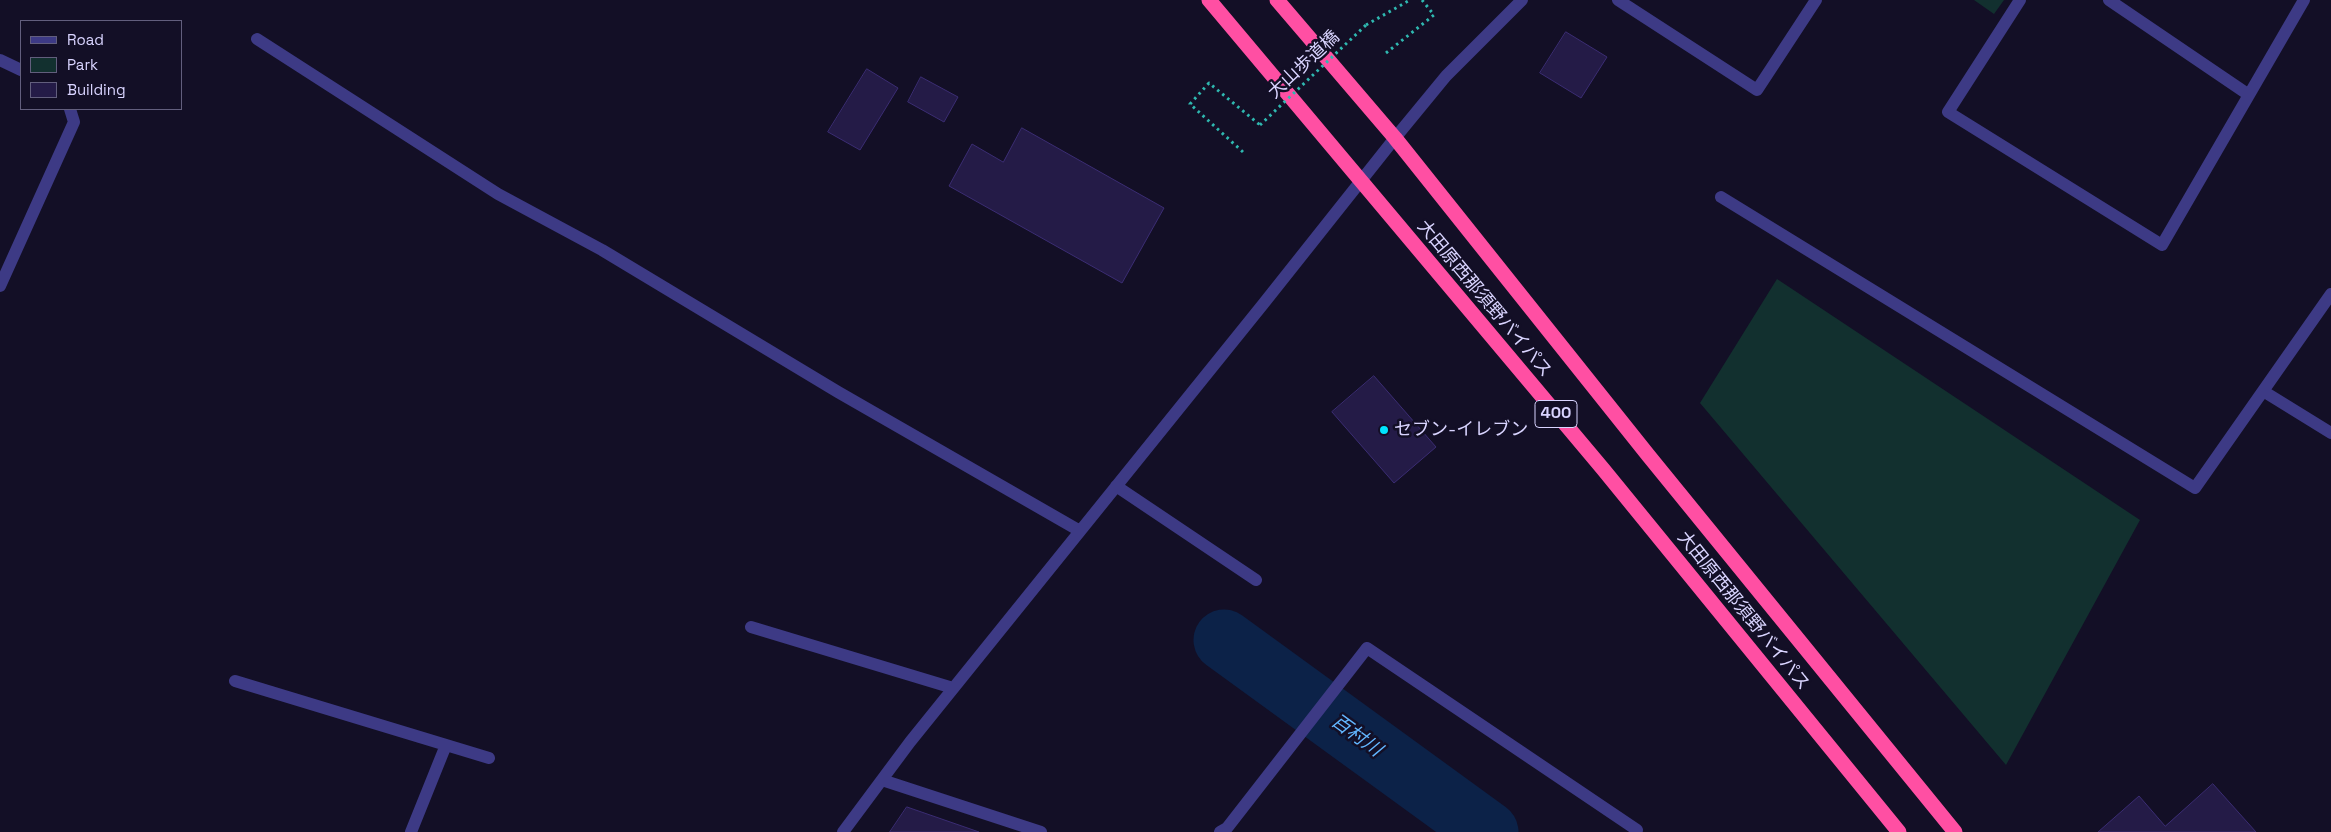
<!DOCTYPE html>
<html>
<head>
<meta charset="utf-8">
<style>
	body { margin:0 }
	#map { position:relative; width:2331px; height:832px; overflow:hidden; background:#130f26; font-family:"Space Grotesk",sans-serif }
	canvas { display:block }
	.legend { position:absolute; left:20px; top:20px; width:162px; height:90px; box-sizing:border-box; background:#130f26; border:1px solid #625e7d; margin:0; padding:6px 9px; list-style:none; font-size:15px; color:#d9d4ff }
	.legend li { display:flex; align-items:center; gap:10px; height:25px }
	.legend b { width:25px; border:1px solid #625e7d }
</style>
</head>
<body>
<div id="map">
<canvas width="2331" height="832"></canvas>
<ul class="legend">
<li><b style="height:6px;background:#3d3a85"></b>Road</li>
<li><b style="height:14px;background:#12302f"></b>Park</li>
<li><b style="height:14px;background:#241b47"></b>Building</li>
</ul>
</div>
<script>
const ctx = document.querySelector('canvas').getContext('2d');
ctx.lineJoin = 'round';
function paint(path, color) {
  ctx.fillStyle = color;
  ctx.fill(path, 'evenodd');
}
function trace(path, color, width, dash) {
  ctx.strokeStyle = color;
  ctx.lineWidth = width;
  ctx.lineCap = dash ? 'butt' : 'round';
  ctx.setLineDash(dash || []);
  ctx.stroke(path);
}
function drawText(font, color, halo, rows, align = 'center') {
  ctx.font = font + ' "Space Grotesk","Noto Sans JP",sans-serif';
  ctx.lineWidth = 5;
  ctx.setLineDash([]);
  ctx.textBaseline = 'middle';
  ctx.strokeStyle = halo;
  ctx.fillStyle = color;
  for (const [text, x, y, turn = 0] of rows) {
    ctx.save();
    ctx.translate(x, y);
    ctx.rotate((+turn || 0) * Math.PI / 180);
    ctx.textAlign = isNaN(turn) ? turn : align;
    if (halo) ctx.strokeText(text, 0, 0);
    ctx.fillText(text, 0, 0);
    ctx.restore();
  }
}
paint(new Path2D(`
	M1974 0H2004L1994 14Z
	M1777 279 2140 520 2006 765 1700 403Z`), '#12302f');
trace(new Path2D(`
	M1224 640 1488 832`), '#0c2248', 61);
const building = new Path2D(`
	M1566 32 1607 57 1581 98 1540 73Z
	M867 69 898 88 860 150 828 132Z
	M921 77 958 97 944 122 908 102Z
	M1022 128 1164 208 1122 283 949 186 972 144 1003 162Z
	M1374 376 1436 447 1394 483 1332 412Z
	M2213 784 2256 832H2098L2139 796 2165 826Z
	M907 807 979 832H890Z`);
paint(building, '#241b47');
trace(building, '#3b2d73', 1);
trace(new Path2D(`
	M1366 25 1410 0
	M1386 53 1434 15 1422 0
	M1243 152 1190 104 1209 83 1260 125`), '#2fb8b0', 3, [2.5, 4]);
trace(new Path2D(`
	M1618 0 1757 90 1816 0
	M2020 0 1948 112 2162 245 2304 0
	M2109 0 2249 95
	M257 39 498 194 602 250 838 392 1080 531
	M0 60 21 70
	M1721 197 2195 488 2331 294
	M0 286 74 122 70 109
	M2263 391 2331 433
	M1116 486 1256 580
	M751 627 953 688
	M235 681 489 758
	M882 780 1041 832
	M411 832 446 745
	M843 832 910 742 1264 303 1395 138 1446 76 1522 0
	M1220 832 1227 828 1367 648 1637 830`), '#3d3a85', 12);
trace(new Path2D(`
	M1209 0 1603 469 1899 832
	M1277 0 1395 138 1648 455 1955 832`), '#ff4fa3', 15);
trace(new Path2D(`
	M1260 125 1366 25`), '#2fb8b0', 3, [2.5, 4]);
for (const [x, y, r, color] of [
	[1384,430,5,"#00e5ff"]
]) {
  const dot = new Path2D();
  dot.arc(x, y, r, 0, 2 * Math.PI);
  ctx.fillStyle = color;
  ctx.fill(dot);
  trace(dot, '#130f26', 2);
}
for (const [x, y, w] of [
	[1556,414,42]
]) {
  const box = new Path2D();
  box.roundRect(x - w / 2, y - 13.5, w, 27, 4);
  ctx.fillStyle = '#130f26';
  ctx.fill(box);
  trace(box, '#d9d4ff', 1);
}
drawText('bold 16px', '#d9d4ff', null, [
	["400",1556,414]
]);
drawText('18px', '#d9d4ff', '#130f26', [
	["大山歩道橋",1304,65,-43],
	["大田原西那須野バイパス",1484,299,50],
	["大田原西那須野バイパス",1743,611,51]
]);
drawText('18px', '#d9d4ff', '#130f26', [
	["セブン-イレブン",1394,430]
], 'left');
drawText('italic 19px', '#62b6ff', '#130f26', [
	["百村川",1356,736,36]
]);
</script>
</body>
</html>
